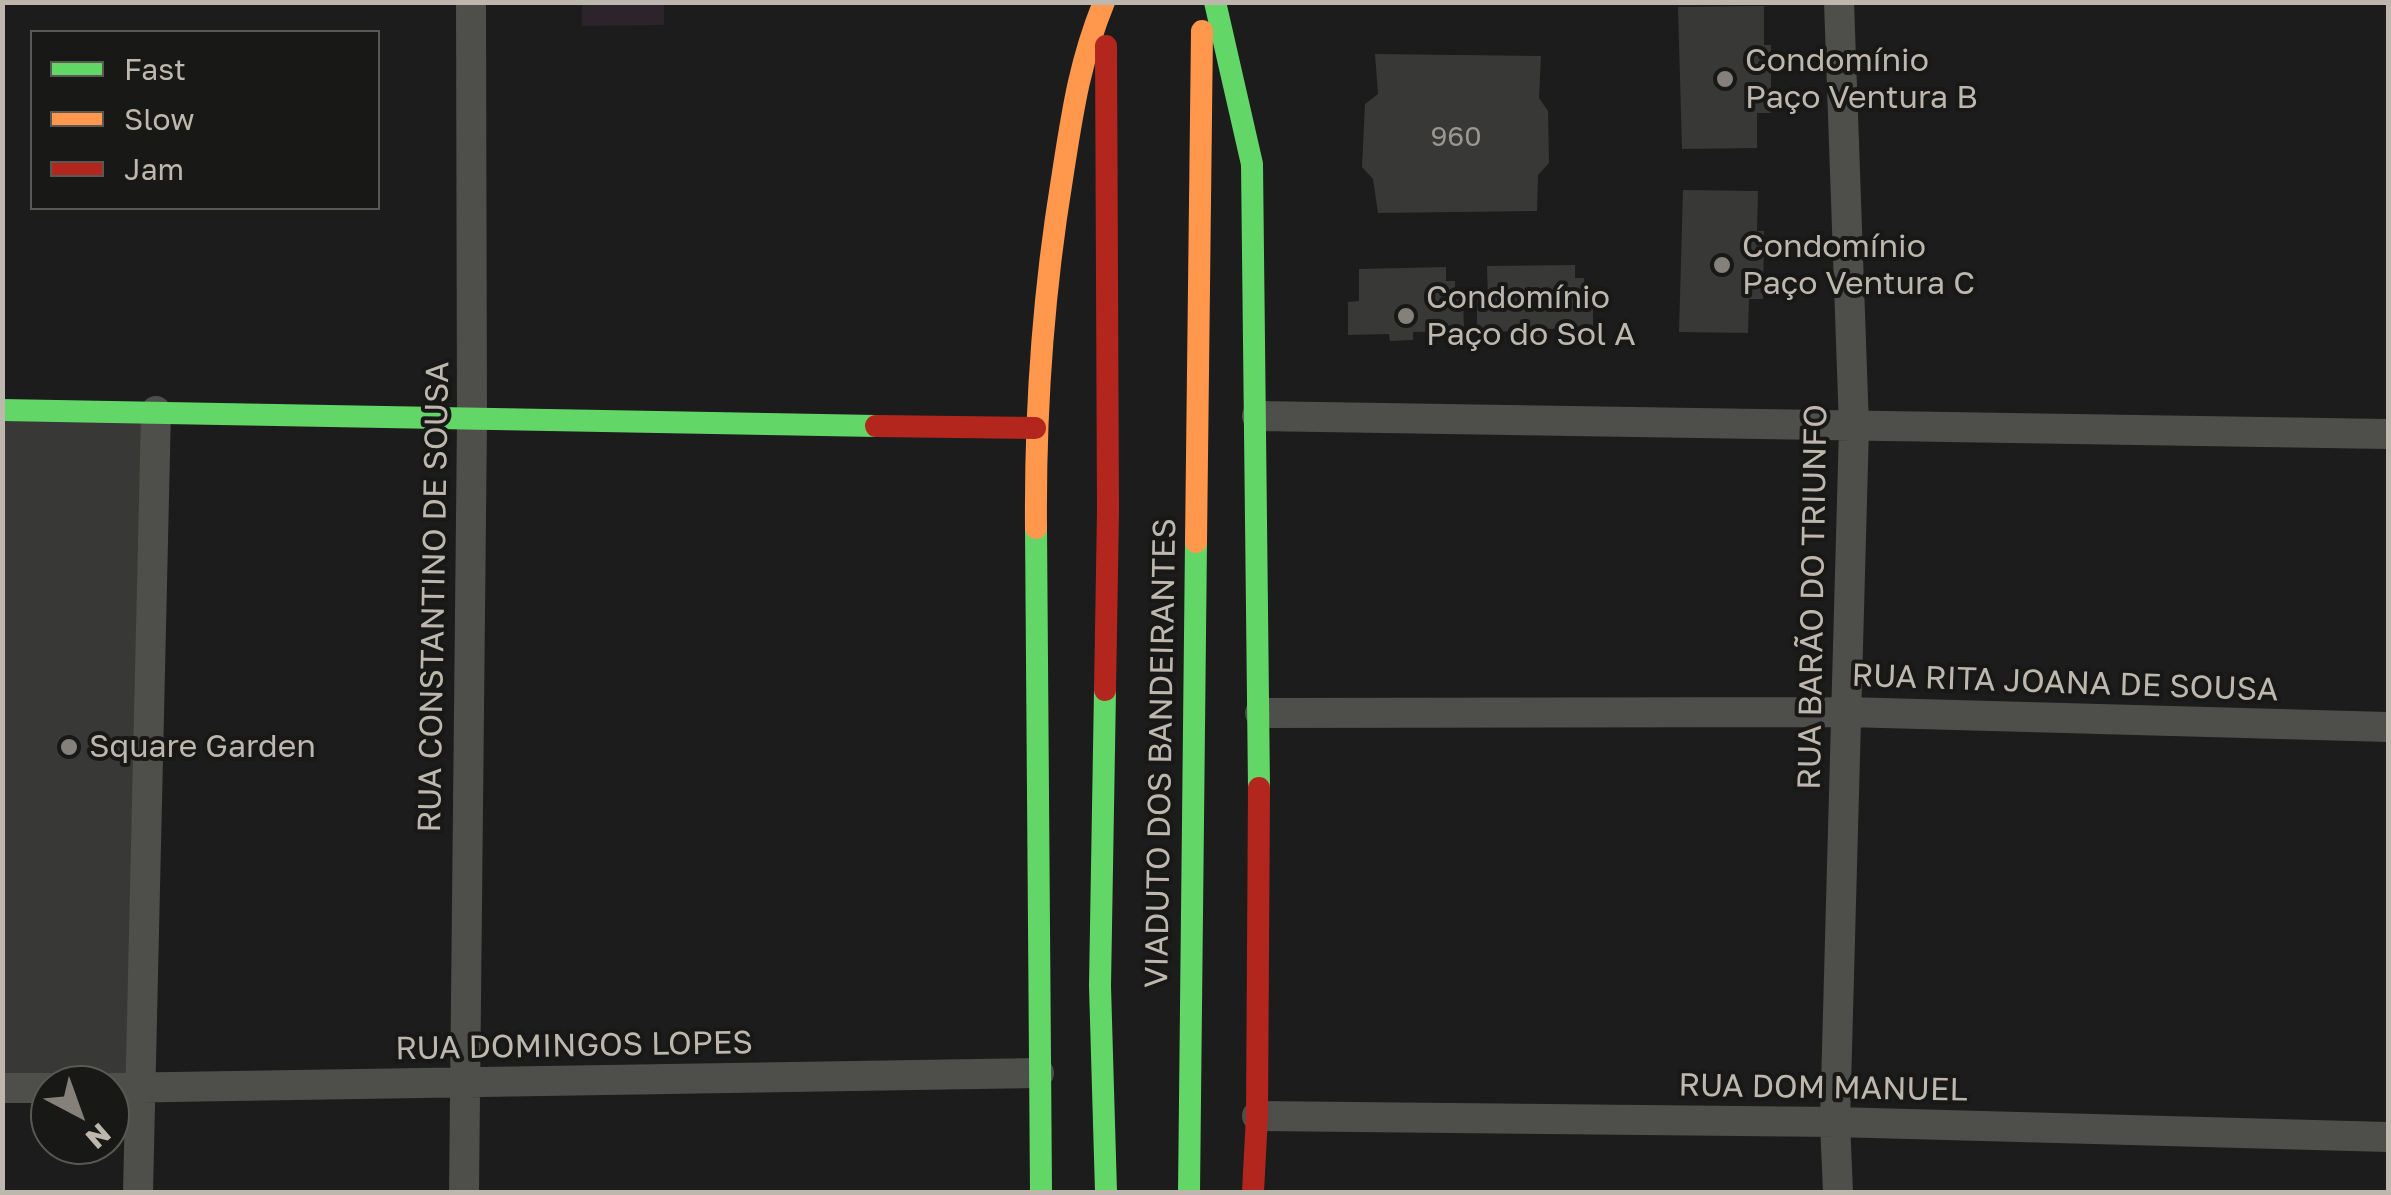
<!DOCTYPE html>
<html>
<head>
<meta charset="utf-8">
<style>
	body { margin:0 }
	#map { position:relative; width:2391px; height:1195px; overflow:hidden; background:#1c1c1c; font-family:"Golos Text",sans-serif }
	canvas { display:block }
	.frame { position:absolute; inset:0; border:5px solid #bdb7ad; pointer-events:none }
	.legend { position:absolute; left:30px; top:30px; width:350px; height:180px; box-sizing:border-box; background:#181816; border:2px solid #5a5852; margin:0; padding:12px 18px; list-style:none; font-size:30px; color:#bdb7ad }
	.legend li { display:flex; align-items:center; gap:20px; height:50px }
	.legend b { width:50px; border:2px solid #5a5852 }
	.north { position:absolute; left:30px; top:1065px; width:100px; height:100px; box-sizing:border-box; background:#181816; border:2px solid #5a5852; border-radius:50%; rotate:139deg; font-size:28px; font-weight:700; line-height:40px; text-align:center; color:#bdb7ad }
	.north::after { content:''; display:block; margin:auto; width:35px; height:45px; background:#85817a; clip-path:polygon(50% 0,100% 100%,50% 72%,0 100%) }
</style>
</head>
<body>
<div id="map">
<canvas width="2391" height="1195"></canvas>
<div class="frame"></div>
<ul class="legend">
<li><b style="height:12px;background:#63d668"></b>Fast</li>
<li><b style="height:12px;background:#ff974d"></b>Slow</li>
<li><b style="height:12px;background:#b3261e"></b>Jam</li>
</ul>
<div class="north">N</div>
</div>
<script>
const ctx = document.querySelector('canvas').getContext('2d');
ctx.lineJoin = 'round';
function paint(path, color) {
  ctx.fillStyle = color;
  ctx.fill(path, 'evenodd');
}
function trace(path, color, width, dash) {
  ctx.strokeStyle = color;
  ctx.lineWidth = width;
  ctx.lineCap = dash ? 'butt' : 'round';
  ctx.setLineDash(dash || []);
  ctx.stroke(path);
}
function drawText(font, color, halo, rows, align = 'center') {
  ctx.font = font + ' "Golos Text",sans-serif';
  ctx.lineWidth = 8;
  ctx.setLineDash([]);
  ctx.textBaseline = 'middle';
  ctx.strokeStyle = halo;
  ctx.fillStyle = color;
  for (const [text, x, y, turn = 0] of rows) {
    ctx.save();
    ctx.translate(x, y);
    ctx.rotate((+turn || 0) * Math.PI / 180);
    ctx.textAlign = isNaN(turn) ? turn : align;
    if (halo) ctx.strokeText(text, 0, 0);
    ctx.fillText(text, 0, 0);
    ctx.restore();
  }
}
paint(new Path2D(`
	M582 3H664V25L582 26Z`), '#2c232b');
paint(new Path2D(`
	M1764 6V45H1771V113H1757V148L1682 149 1678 7Z
	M1375 54 1541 56 1539 98 1548 111 1549 163 1538 175 1537 211 1378 213 1373 179 1362 167 1365 104 1378 94Z
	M1683 190 1758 191 1757 231H1764L1763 299H1749L1748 333 1679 332Z
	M1575 265V278H1584L1585 296H1593V328L1542 329 1541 337 1519 338V331L1477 332V299H1488L1487 266Z
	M1446 267V281H1455V299H1463L1464 331 1413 332V340L1390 341 1389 334 1348 335V302L1359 301V269Z
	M145 417 128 1077 2 1076V418Z`), '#383837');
trace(new Path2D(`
	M1257 416 2388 434
	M1260 713 1847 712 2388 727
	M2 1088H50
	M110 1088 1039 1073
	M1257 1116 1835 1122 2388 1137
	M138 1192 156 411
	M464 1192 472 421 471 2
	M1838 1192 1835 1122 1854 427 1839 2`), '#4e4e4a', 30);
trace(new Path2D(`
	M1215 2 1252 164 1259 788
	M2 410 876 426
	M1036 528 1041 1192
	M1105 690 1100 986 1106 1192
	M1189 1192 1196 542`), '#63d668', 22);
trace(new Path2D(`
	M1036 528C1035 412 1043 295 1062 179 1072 115 1079 63 1104 2
	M1196 542 1202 31`), '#ff974d', 22);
trace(new Path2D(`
	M876 426 1035 428
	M1105 690 1108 511 1106 46
	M1253 1192 1257 1116 1259 788`), '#b3261e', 22);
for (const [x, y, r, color] of [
	[1725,79,10,"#85817a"],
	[1722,265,10,"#85817a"],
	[1406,316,10,"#85817a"],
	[69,747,10,"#85817a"]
]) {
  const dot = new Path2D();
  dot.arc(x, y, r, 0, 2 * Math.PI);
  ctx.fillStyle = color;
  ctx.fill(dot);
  trace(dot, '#181816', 4);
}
drawText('28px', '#9c9790', null, [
	["960",1456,137]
]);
drawText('32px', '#bdb7ad', '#181816', [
	["Condomínio",1745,61],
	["Paço Ventura B",1745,98],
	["Condomínio",1742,247],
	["Paço Ventura C",1742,284],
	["Condomínio",1426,298],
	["Paço do Sol A",1426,335],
	["Square Garden",89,747]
], 'left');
drawText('32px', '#bdb7ad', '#181816', [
	["RUA CONSTANTINO DE SOUSA",434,597,-89],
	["RUA BARÃO DO TRIUNFO",1813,597,-89],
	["RUA RITA JOANA DE SOUSA",2065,683,2],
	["VIADUTO DOS BANDEIRANTES",1161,753,-89],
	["RUA DOMINGOS LOPES",574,1046,-1],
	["RUA DOM MANUEL",1823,1088,1]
]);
</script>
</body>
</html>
